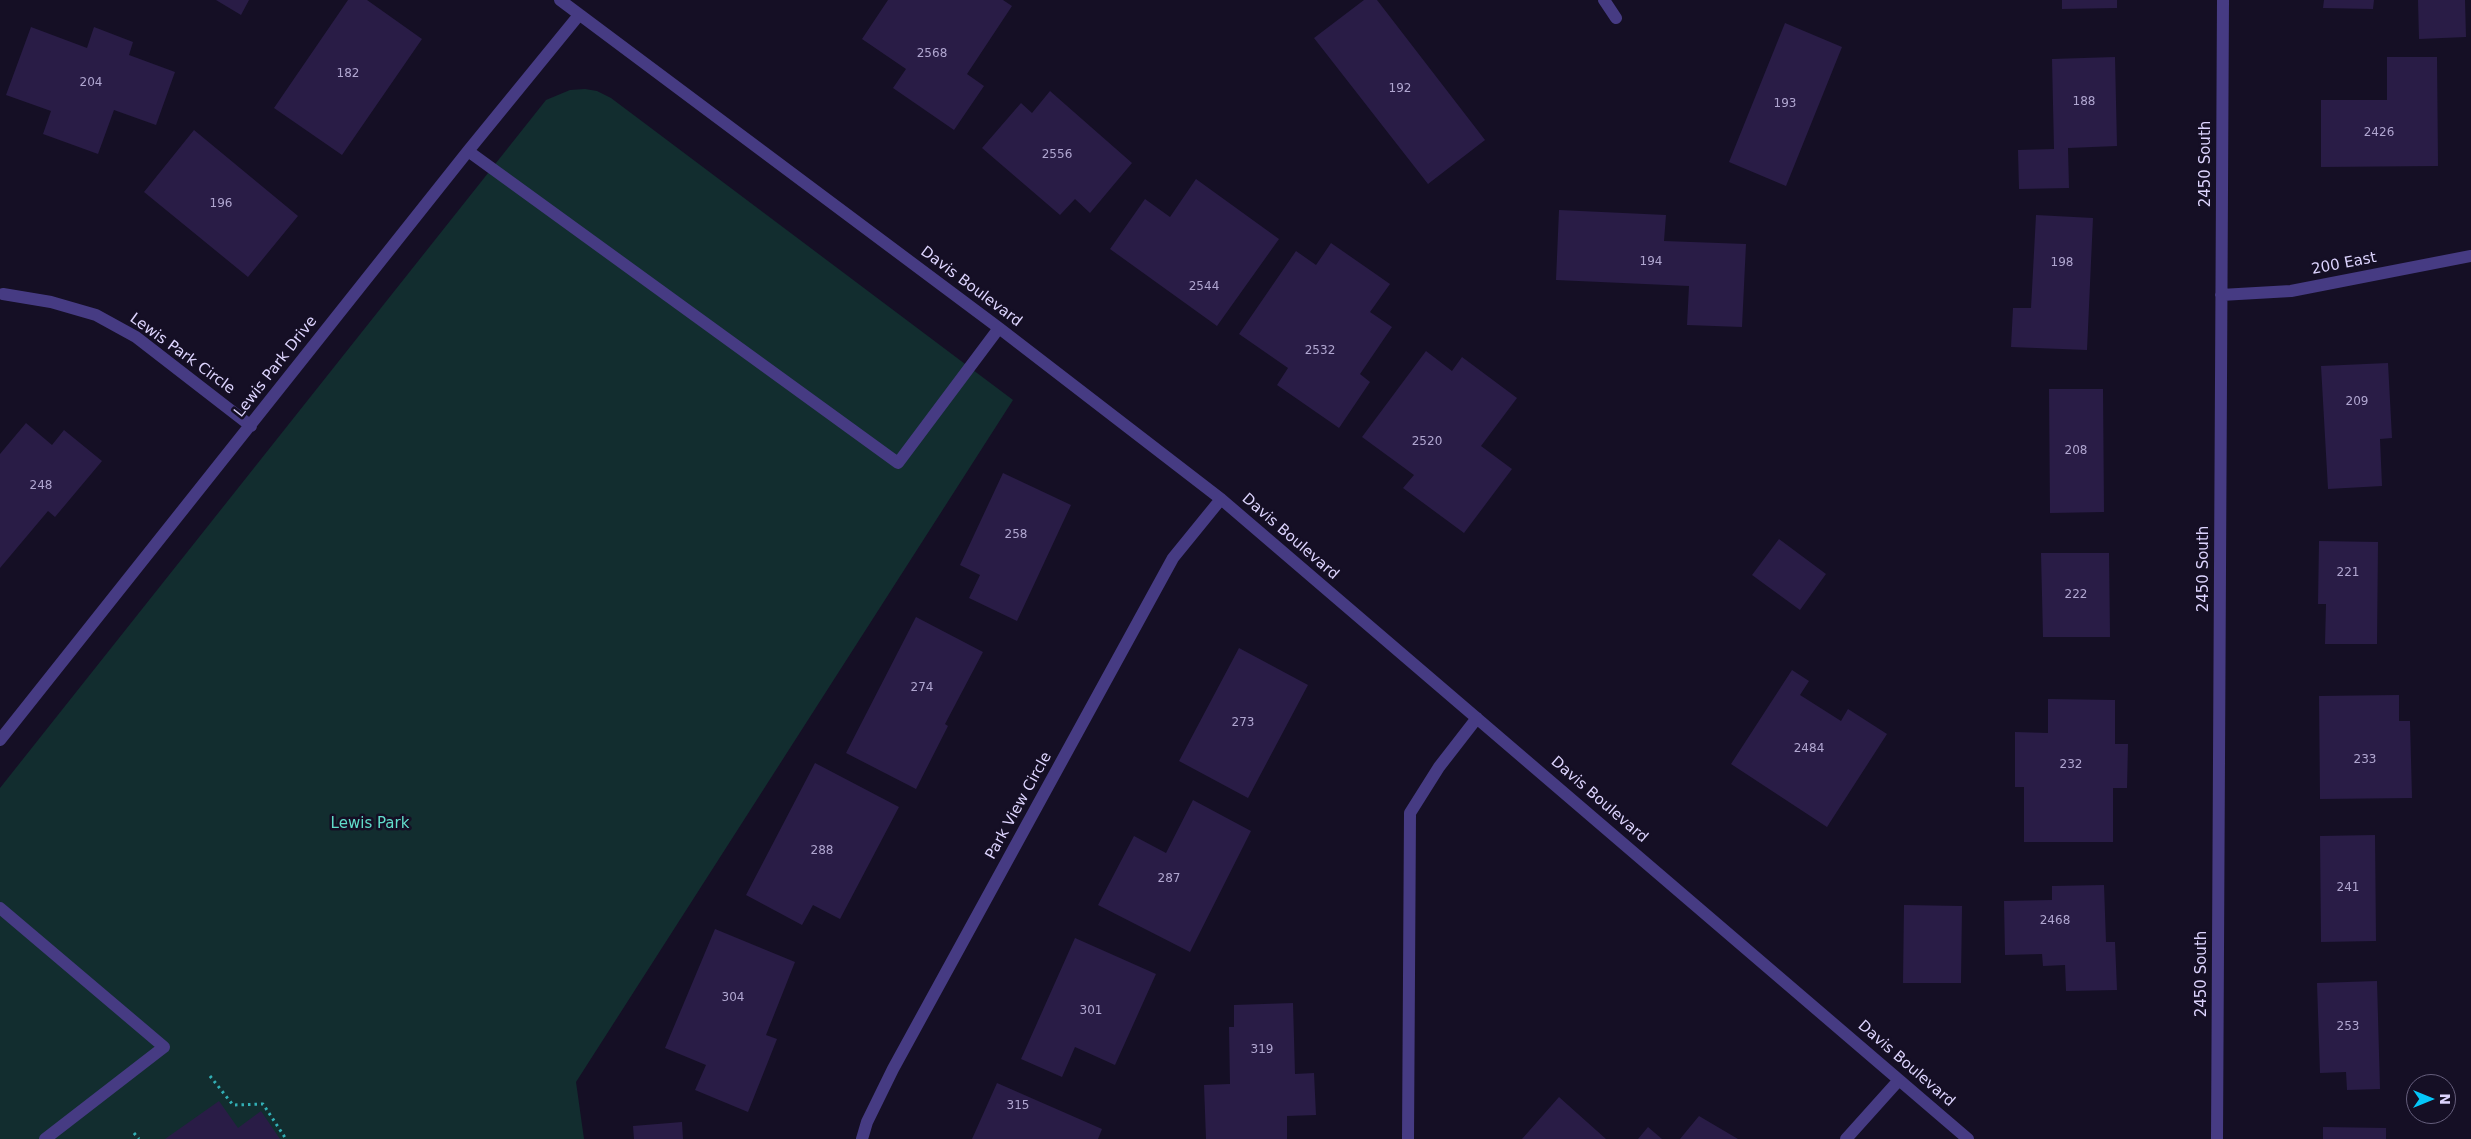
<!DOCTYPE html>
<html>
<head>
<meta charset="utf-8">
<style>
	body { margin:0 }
	#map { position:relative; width:2471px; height:1139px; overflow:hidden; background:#150f25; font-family:"DejaVu Sans",sans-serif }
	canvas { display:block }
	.north { position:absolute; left:2406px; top:1074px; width:50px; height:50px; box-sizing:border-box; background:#150f25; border:1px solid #655e7c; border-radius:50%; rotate:90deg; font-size:14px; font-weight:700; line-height:20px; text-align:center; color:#ddd4fe }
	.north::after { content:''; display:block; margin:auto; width:18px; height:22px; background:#05c7f9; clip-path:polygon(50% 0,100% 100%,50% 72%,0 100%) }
</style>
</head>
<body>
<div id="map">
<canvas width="2471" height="1139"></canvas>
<div class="north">N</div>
</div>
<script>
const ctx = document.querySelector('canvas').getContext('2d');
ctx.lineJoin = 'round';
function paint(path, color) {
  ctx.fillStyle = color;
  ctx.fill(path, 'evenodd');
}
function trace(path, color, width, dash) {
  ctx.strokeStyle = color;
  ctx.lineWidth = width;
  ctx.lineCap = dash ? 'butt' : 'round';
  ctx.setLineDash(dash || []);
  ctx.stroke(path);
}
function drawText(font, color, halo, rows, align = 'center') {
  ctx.font = font + ' "DejaVu Sans",sans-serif';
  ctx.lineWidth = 5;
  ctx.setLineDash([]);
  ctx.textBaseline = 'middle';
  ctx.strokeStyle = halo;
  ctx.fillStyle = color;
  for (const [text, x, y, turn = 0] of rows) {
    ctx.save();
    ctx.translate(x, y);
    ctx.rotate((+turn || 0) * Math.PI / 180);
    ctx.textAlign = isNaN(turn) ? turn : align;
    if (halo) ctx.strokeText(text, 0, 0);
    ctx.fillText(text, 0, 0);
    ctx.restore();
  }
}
paint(new Path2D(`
	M585 89 597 91 611 98 1013 400 576 1082 584 1139H0V788L546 100 570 90Z`), '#122d2f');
paint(new Path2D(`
	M216 0H249L241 15Z
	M348 0H367L422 39 342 155 274 108Z
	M888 0H1003L1012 6 967 74 984 86 954 130 893 88 906 69 862 39Z
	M1364 0H1377L1485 140 1428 184 1314 38Z
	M2062 0H2117V8L2062 9Z
	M2324 0H2374L2373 9 2323 8Z
	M2418 0H2465L2466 37 2419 39Z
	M1785 23 1842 47 1786 186 1729 162Z
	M31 27 87 48 94 27 133 42 129 55 175 72 156 125 114 110 98 154 43 134 51 111 6 95Z
	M2115 57 2117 146 2068 148 2069 188 2019 189 2018 150 2054 149 2052 59Z
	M2387 57H2437L2438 166 2321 167V100H2387Z
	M1050 91 1132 163 1090 213 1075 199 1060 215 982 148 1021 103 1032 113Z
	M194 130 298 216 248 277 144 192Z
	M1196 179 1279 239 1217 326 1110 249 1145 199 1170 217Z
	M1559 210 1666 215 1664 241 1746 244 1742 327 1687 325 1689 286 1556 280Z
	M2036 215 2093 218 2087 350 2011 347 2013 308H2031Z
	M1331 243 1390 284 1370 312 1392 327 1360 374 1370 382 1339 428 1277 385 1288 368 1239 334 1296 251 1316 265Z
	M1426 351 1452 371 1462 357 1517 398 1481 446 1512 469 1464 533 1403 488 1414 475 1362 437Z
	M2388 363 2392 438 2380 439 2382 486 2328 489 2321 366Z
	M2049 389H2103L2104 512 2050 513Z
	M26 423 52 445 64 430 102 461 55 517 48 511 0 568V454Z
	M1003 473 1071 505 1017 621 969 598 980 575 960 565Z
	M1779 539 1826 574 1800 610 1752 575Z
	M2319 541 2378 542 2377 644H2325L2326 604H2318Z
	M2041 553H2109L2110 637H2043Z
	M916 617 983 652 945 724 948 726 916 789 846 753Z
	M1239 648 1308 685 1248 798 1179 761Z
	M1792 670 1809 681 1800 695 1841 721 1848 709 1887 734 1827 827 1731 764Z
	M2399 695V721H2410L2412 798 2320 799 2319 696Z
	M2048 699 2115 700V744H2128L2127 788H2113V842H2024V787H2015V732L2048 733Z
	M815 763 899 807 840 919 813 905 802 925 746 895Z
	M1193 800 1251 831 1190 952 1098 905 1134 836 1166 853Z
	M2375 835 2376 941 2321 942 2320 836Z
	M2104 885 2106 942H2115L2117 990 2066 991 2065 965 2043 966 2042 954 2005 955 2004 901 2052 900V886Z
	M1904 905 1962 906 1961 983H1903Z
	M715 929 795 962 766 1035 777 1039 748 1112 695 1090 706 1065 665 1048Z
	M1075 938 1156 974 1115 1065 1075 1047 1062 1077 1021 1059Z
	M2377 981 2380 1089 2347 1090 2346 1072 2320 1073 2317 983Z
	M1293 1003 1295 1074 1314 1073 1316 1115 1287 1116V1139H1206L1204 1085 1230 1084 1229 1027H1234V1005Z
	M997 1083 1102 1129 1098 1139H972Z
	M1559 1097 1606 1139H1522Z
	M219 1101 238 1128 261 1111 280 1139H165Z
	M1699 1116 1738 1139H1680Z
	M682 1122 683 1139H634L633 1126Z
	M1648 1127 1662 1139H1638Z
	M2323 1127 2386 1128V1139H2323Z`), '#291c46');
trace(new Path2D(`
	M210 1076 233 1105 263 1104 286 1139
	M134 1133 139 1139`), '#32afb5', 3, [2.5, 4]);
trace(new Path2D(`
	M560 0 999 328 1221 499 1968 1139
	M1604 0 1616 18
	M468 151 898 463 999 328
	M3 294 51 302 96 315 136 337 251 426
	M2221 295 2291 291 2471 256
	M0 740 468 151 579 15
	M0 908 164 1047 45 1139
	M862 1139 867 1122 893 1069 1173 558 1221 499
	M1408 1139 1410 813 1439 767 1477 718
	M1846 1139 1899 1080
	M2217 1139 2223 0`), '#463b83', 12);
drawText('12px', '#b0a6d0', null, [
	["2568",932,54],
	["182",348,74],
	["204",91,83],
	["192",1400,89],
	["188",2084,102],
	["193",1785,104],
	["2426",2379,133],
	["2556",1057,155],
	["196",221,204],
	["194",1651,262],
	["198",2062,263],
	["2544",1204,287],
	["2532",1320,351],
	["209",2357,402],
	["2520",1427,442],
	["208",2076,451],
	["248",41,486],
	["258",1016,535],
	["221",2348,573],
	["222",2076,595],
	["274",922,688],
	["273",1243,723],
	["2484",1809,749],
	["233",2365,760],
	["232",2071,765],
	["288",822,851],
	["287",1169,879],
	["241",2348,888],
	["2468",2055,921],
	["304",733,998],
	["301",1091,1011],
	["253",2348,1027],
	["319",1262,1050],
	["315",1018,1106]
]);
drawText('15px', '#ddd4fe', '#150f25', [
	["2450 South",2206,164,-90],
	["200 East",2344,264,-11],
	["Davis Boulevard",971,287,37],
	["Lewis Park Circle",182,354,36],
	["Lewis Park Drive",276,367,-52],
	["Davis Boulevard",1290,537,41],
	["2450 South",2204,569,-90],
	["Davis Boulevard",1599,800,41],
	["Park View Circle",1019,806,-61],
	["2450 South",2202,974,-90],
	["Davis Boulevard",1906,1064,41]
]);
drawText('15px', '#61ddcb', '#150f25', [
	["Lewis Park",370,824]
]);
</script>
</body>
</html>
